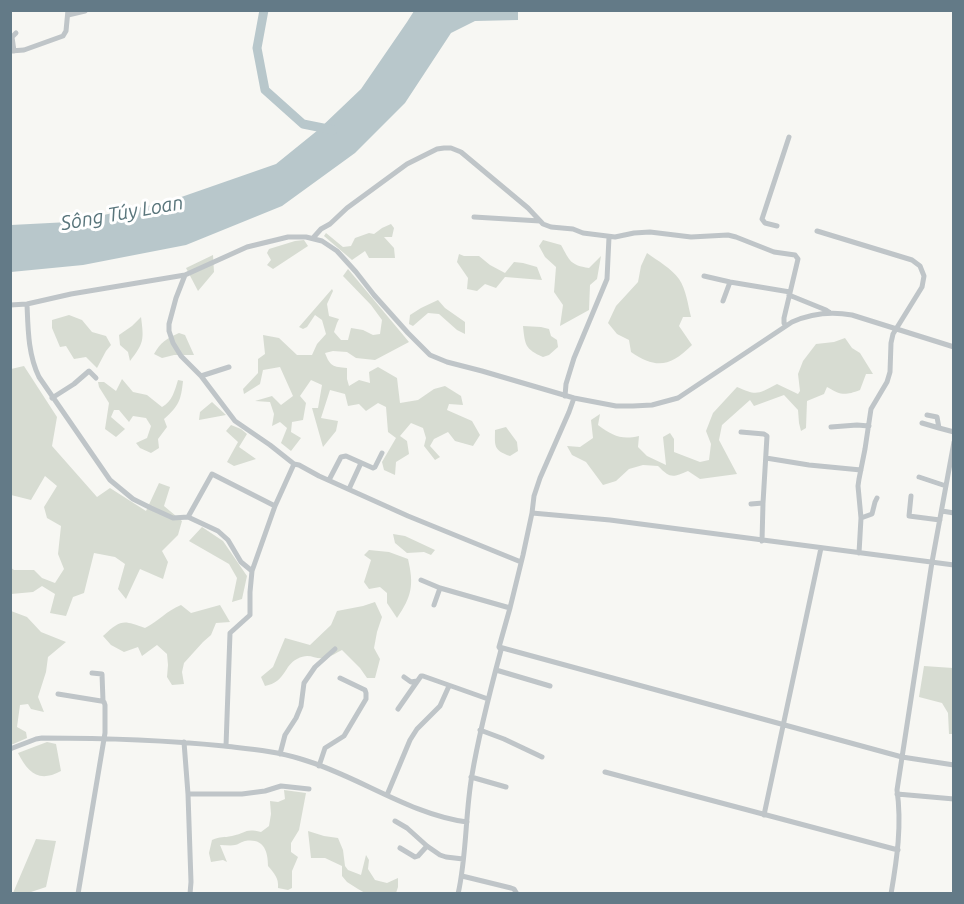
<!DOCTYPE html>
<html>
<head>
<meta charset="utf-8">
<style>
	body { margin:0 }
	#map { position:relative; width:964px; height:904px; overflow:hidden; background:#f7f7f3; font-family:Ubuntu,sans-serif }
	canvas { display:block }
	.frame { position:absolute; inset:0; border:12px solid #637a87; pointer-events:none }
</style>
</head>
<body>
<div id="map">
<canvas width="964" height="904"></canvas>
<div class="frame"></div>
</div>
<script>
const ctx = document.querySelector('canvas').getContext('2d');
ctx.lineJoin = 'round';
function paint(path, color) {
  ctx.fillStyle = color;
  ctx.fill(path, 'evenodd');
}
function trace(path, color, width, dash) {
  ctx.strokeStyle = color;
  ctx.lineWidth = width;
  ctx.lineCap = dash ? 'butt' : 'round';
  ctx.setLineDash(dash || []);
  ctx.stroke(path);
}
function drawText(font, color, halo, rows, align = 'center') {
  ctx.font = font + ' Ubuntu,sans-serif';
  ctx.lineWidth = 6;
  ctx.setLineDash([]);
  ctx.textBaseline = 'middle';
  ctx.strokeStyle = halo;
  ctx.fillStyle = color;
  for (const [text, x, y, turn = 0] of rows) {
    ctx.save();
    ctx.translate(x, y);
    ctx.rotate((+turn || 0) * Math.PI / 180);
    ctx.textAlign = isNaN(turn) ? turn : align;
    if (halo) ctx.strokeText(text, 0, 0);
    ctx.fillText(text, 0, 0);
    ctx.restore();
  }
}
paint(new Path2D(`
	M391 224 394 228 392 237H384L394 248 395 258H369L365 251 352 260 324 236 326 233 343 247 351 246 355 238 369 233 374 234 382 228Z
	M304 240 308 246 273 269 267 265 271 260 267 253 269 249 295 241Z
	M543 240 561 245C570 261 570 265 589 268L601 256 597 279 590 285 589 310 560 326 563 305 554 292 556 267 545 257 539 246Z
	M647 253C658 261 671 268 679 279 686 289 688 305 691 317H683L679 326 692 345C670 367 656 369 631 352L629 340 617 334 608 323 616 306 638 282 641 266Z
	M459 254 464 256H479L490 265 505 273 514 262 523 263 537 267 542 280 505 277 496 288 485 284 477 291 467 289 468 278 457 262Z
	M213 255 214 272 198 291 186 268Z
	M348 269 409 342 375 360 356 358 347 352 333 351 325 353C330 366 333 367 347 368V379L349 386 359 380 370 383 369 372 378 367 397 378 400 403 418 400 434 389 445 386 461 396 463 405 449 404 447 410 472 421 480 435 473 446 455 441 448 432 434 439 430 446 440 457 435 460 424 446 426 438 423 428 411 423 400 436 407 441 409 454 396 462 395 475 384 470 382 462 396 438 388 432 386 407 378 403 366 411 359 404 348 406 345 394 330 390 321 418 338 421 336 431 323 447 312 408H318L322 385 311 380 300 396 306 403 303 420 292 422 291 432 301 438 291 451 281 443 287 428 280 422 272 426 274 414 270 402 255 401 272 396 281 405 293 396 280 367 263 370 260 384 244 394 243 389 258 373V359L265 354 263 335 279 338 297 355H312L317 344 326 334 322 320 315 315 307 327 303 329 299 327 332 289 333 291 327 304 329 316 339 319 337 323 334 332 341 340H348L351 328 363 330 373 335 380 334 382 320 371 305 343 276Z
	M438 300 445 308 465 322V334L457 330 439 314 428 313 413 326 409 324 410 315 421 308Z
	M69 315 82 320 92 332 106 336 111 345 106 351 97 368 86 357 74 359 66 346 60 347 52 328V320Z
	M141 317C144 340 144 343 130 361L128 352 120 345 119 335 132 326Z
	M523 326 541 327 549 329 551 336 557 340 558 347 549 355 543 357C525 349 525 345 523 326Z
	M179 333 185 335 194 355H174L162 358 154 354C160 343 167 338 179 333Z
	M845 338 852 348 860 353 873 374H866L860 390C844 396 841 395 827 387L824 394 807 401 806 428 801 431 799 423 798 410 784 395 754 406 750 400 722 425 719 440 737 474 700 479 688 471C672 478 670 478 658 466L643 465 629 469 616 481 603 485 586 462 572 455 567 446 580 447 593 438 591 420 600 414 598 425C613 436 621 440 639 436L638 447 647 456 666 465 663 437 670 433 674 439V452L700 462 709 460 711 444 706 431 713 413 737 387C757 396 758 394 777 384L798 394 800 391 798 374 803 361 816 344 834 342Z
	M24 366 57 417 52 446 97 497 110 488 146 511 159 483 170 487 164 506 182 521 178 535 162 551 168 562 163 579 140 569 126 599 118 589 125 564 115 557 94 553 84 593 73 597 66 616 50 613 55 594 42 586 33 592 11 594 10 567 14 570H34L42 578 55 583 64 569 58 554 61 526 47 518 44 507 57 486 45 476 31 500 11 495V369Z
	M122 379 133 392 147 395 162 407C172 402 175 390 178 380L183 381C181 400 179 406 164 419L167 427 158 439 159 448 151 453 140 448 136 443 147 438 151 426 146 418 133 416 129 422 119 410H114L111 417 125 429 116 437 105 429 109 403 99 387 98 382H104L116 391Z
	M212 402 226 415 199 420 200 412Z
	M231 425 241 429 247 434 239 447 256 459 234 466 227 462 238 442 226 431Z
	M506 427 517 442 518 451 510 456C493 450 495 446 495 430Z
	M202 527 223 541 247 576 242 599 232 602 237 578 229 564 189 541Z
	M393 534 405 536 435 550 431 555 424 552 407 553 395 543Z
	M369 550 389 552 408 559C414 585 412 596 397 618L387 603V593L380 587 369 589 364 582 371 560 364 555Z
	M375 602 382 617 377 632 374 648 380 659 375 678H367L360 668 342 650C337 652 331 657 325 658 314 660 310 652 297 659 284 665 286 682 265 686L261 677 273 667 285 638 310 645 331 625 337 611 363 606Z
	M181 605 191 613 220 605 230 622 216 623 211 635 203 642 184 663 182 672 184 684 172 685 167 677 168 665 167 654 157 645 142 656 138 647 124 652 111 645 103 636C121 619 123 620 145 628 159 621 166 611 181 605Z
	M11 611 27 617 41 632 66 642 48 657 46 672 38 697 44 712 31 709 28 704 20 705 17 727 26 732 27 738 11 745Z
	M924 666 953 668V734H949L948 713 942 703 919 697Z
	M47 742 56 744 61 771C39 783 28 773 18 753Z
	M284 790 306 793 299 830 291 843V852L298 857 292 871V888L288 890 278 888C279 878 274 873 268 866 268 850 263 838 245 841 243 841 237 845 235 845 231 846 225 845 220 845L227 862 223 860 211 862 209 853 212 840C221 836 223 838 232 836 247 833 244 828 261 832L269 826 271 814 270 801 278 802 285 799Z
	M308 831 324 836 338 838 343 850 345 866 348 870 361 875 366 855 369 860 368 869 375 880 387 883 398 878V887L396 893 384 892V893H365L358 889 347 882 342 876V866L325 858H311Z
	M36 839 56 841 46 887 31 892 30 893H13Z`), '#d7dcd2');
paint(new Path2D(`
	M414 11H518V20L475 21 451 33 405 103 355 153 282 206 186 245 83 265 11 272V225L69 222 167 202 276 164 318 130 361 89 407 22Z`), '#b8c7cb');
trace(new Path2D(`
	M264 10 257 48 265 90 303 124 333 130`), '#b8c7cb', 9);
trace(new Path2D(`
	M68 15 85 11
	M10 51 24 50 63 36 66 31 68 10
	M14 51 12 37 16 33
	M474 217 540 221
	M777 226 765 223 762 219 789 137
	M817 231 912 260 920 266 924 276 922 287 893 334 891 343 890 372 887 382 871 409 865 449 859 479 858 486 861 518 859 553
	M313 238 321 229 330 224 347 208 407 164 437 149 444 148H451L461 152 528 208 543 224 551 227 573 229 583 233 615 237 634 233 650 232 691 237 728 235 736 237 774 252 795 255 798 259 784 318V323L786 326
	M185 275 176 298 169 324V331L173 343 181 356 201 376 235 421 270 445 294 464 299 465 319 476 408 516 521 562
	M704 276 730 282 790 292
	M789 295 826 310 829 312
	M723 301 730 282
	M27 304C28 329 28 354 39 377L110 480 133 499 151 508 173 518 188 517 218 531 228 540 241 562 252 571
	M10 305 27 304 71 294 185 275 247 247 288 237H306L322 241 337 251 356 272 374 295 408 333 430 355 447 362 482 371 574 398 616 406H633L652 405 678 398 792 322C812 313 830 311 852 315L954 347
	M201 376 229 367
	M565 396 566 384 574 358 607 279 609 237
	M52 398 74 384 89 371 96 378
	M927 415 937 417 939 428 954 432
	M922 423 939 428
	M831 427 857 425 869 426
	M741 432 764 434 767 436 763 503 751 504
	M766 458 809 465 861 470
	M919 477 946 486
	M329 480 341 457 346 456 373 468 375 467 382 453
	M349 489 361 463
	M911 496 909 516 940 520
	M942 511 954 513
	M532 513 610 520 954 565
	M188 517 212 474 275 506
	M861 518 872 514 875 502 877 498
	M762 541 763 503
	M421 580 440 588 510 608
	M434 605 440 588
	M499 647 902 757 954 765
	M496 670 550 686
	M92 673 102 674 103 701
	M404 677 411 682 417 681
	M58 694 101 701 104 702 105 705V733L78 894
	M398 709 421 676H423L488 699
	M480 730 504 739 542 757
	M184 742 188 794 191 882 190 894
	M226 746 230 633 250 615V592L252 571 275 506 294 464
	M10 749 36 739 42 738C103 738 164 740 224 746 250 749 276 751 301 759 357 775 408 814 467 822
	M280 754 285 735 296 718 301 706 304 683 315 667 335 649
	M319 766 325 748 344 736 366 699V693L365 690 340 678
	M605 772 898 850
	M471 777 506 787
	M188 794H242L265 791 281 786 309 789
	M897 794 954 799
	M387 795 410 740 417 729 440 706 449 686
	M764 815 821 548
	M395 821 407 828 427 846 440 855 446 857 463 859
	M400 848 415 857 418 856 427 846
	M462 876 511 888 514 889 517 894
	M458 894C467 855 465 814 472 775 479 733 490 691 501 650L499 647 510 608 523 555 532 513 534 496 540 478 569 412 574 398
	M891 894C897 859 902 825 897 790L932 562 954 442`), '#bfc5c8', 5);
drawText('italic 20px', '#5a767c', '#fff', [
	["Sông Túy Loan",122,213,-10]
]);
</script>
</body>
</html>
